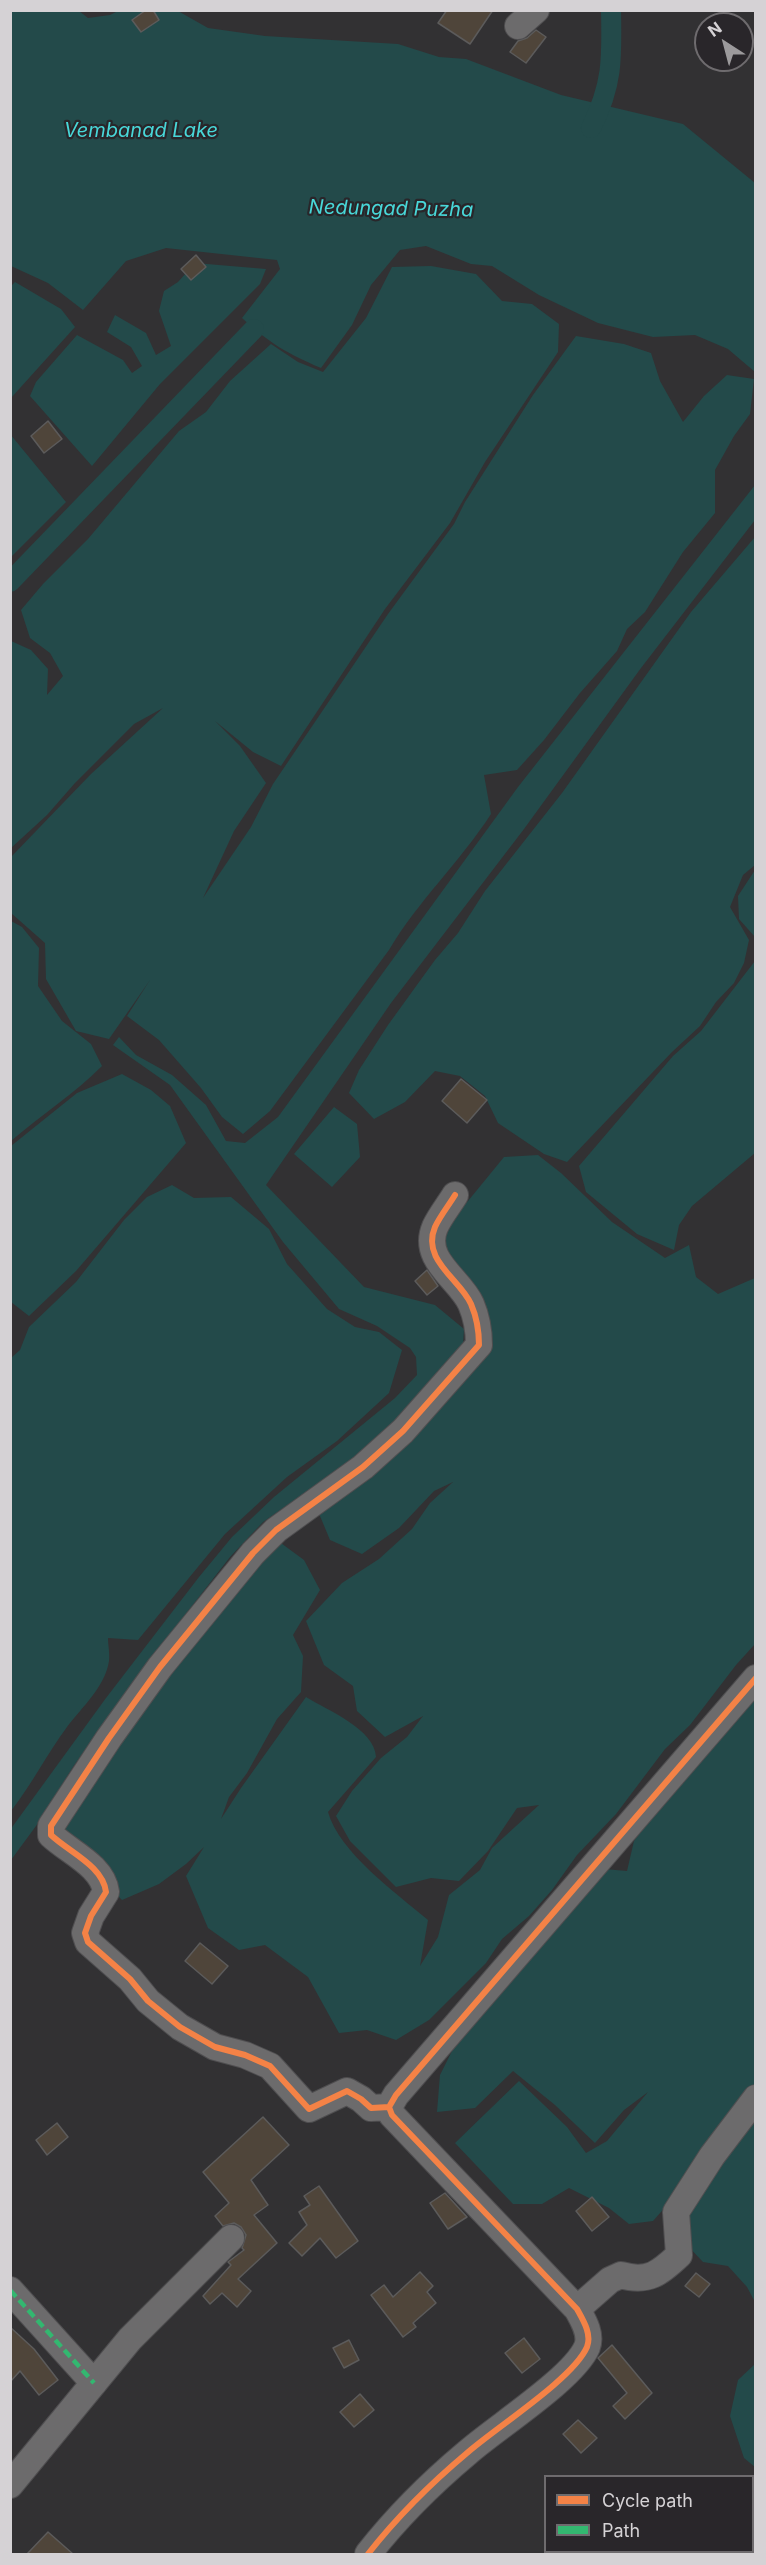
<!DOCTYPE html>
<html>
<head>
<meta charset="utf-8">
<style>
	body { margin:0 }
	#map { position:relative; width:766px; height:2565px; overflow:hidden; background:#323133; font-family:Inter,sans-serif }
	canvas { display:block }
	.frame { position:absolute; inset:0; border:12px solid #d5d2d5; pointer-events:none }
	.legend { position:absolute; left:544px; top:2475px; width:210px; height:78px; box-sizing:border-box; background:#29262a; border:2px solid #6e6b6e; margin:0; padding:8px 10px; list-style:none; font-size:18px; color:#d5d2d5 }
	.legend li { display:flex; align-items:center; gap:12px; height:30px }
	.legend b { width:30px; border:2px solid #6e6b6e }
	.north { position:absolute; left:694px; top:12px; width:60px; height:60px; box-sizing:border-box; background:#29262a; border:2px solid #6e6b6e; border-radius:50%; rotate:324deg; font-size:16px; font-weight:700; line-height:24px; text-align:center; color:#d5d2d5 }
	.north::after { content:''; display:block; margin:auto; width:21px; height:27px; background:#9c9a9c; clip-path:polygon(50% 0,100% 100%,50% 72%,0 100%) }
</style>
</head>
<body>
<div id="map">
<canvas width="766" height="2565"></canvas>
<div class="frame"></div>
<ul class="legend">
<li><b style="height:8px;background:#f48246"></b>Cycle path</li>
<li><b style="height:8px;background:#33b770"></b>Path</li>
</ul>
<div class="north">N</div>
</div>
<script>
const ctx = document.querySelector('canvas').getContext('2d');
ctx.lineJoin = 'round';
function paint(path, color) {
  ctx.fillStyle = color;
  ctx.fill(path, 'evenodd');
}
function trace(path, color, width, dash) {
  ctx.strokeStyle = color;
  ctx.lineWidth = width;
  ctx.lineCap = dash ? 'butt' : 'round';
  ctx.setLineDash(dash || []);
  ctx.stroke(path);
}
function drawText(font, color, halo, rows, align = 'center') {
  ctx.font = font + ' Inter,sans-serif';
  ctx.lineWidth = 4.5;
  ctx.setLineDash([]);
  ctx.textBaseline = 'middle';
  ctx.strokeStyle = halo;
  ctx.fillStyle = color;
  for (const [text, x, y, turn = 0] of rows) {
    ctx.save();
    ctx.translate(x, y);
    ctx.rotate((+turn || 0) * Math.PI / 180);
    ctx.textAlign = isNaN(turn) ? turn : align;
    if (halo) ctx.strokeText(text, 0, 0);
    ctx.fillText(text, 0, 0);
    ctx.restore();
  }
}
paint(new Path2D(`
	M10 11H79L88 18 110 15 118 11H178L208 28 265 36 398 44 439 57 466 59 561 95 683 124 755 183V372L728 349 695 335 653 337 598 323 539 295 492 266 471 264 426 246 400 250 371 285 352 325 321 368C288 354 269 343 242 318L280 269 277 260 166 248 126 261 83 310 48 283 11 266Z
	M195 263 266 269 260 284 160 384 92 466 30 396 36 382 77 335 123 360 132 373 142 366 131 347 107 332 115 315 146 333 156 355 171 346 159 311 164 291 178 282Z
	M431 266 476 274 502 301 532 304 559 324 558 352 485 462 450 523 385 609 281 766 253 752 215 721 240 746 266 783 234 831 203 898 251 827 273 784 388 614 454 524 465 502 533 395 576 336 624 344 651 353 660 381 683 422 704 396 727 375 754 379 750 414 734 436 715 470V513L683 552 645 612 627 629 617 651 580 693 544 740 517 770 484 775 491 814C460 862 418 901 389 950L270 1111 243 1134 222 1117 201 1088 159 1040 127 1016 150 980 109 1039 76 1031 46 979 45 943 11 913V857L91 774 163 708 134 724 75 783 47 815 11 848V641L31 650 48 669 47 695 63 676 50 653 30 638 21 610 43 584 88 539 179 431 206 412 230 381 271 344 298 362 323 372 366 318 392 267Z
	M15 282 61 309 75 327 11 398 10 287Z
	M10 434 66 502 11 557H10Z
	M755 485V520L641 668 524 829 391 1003 266 1185 364 1287 435 1305 464 1329 463 1345 404 1412 361 1454 263 1522 230 1557 129 1687 73 1767 36 1826 11 1860 10 1830 106 1698 199 1577 232 1537 274 1497 395 1398 417 1375 416 1357 410 1348 377 1326 339 1309 283 1242 170 1085 113 1045 119 1037 136 1055 172 1075 206 1105 226 1141 245 1143 278 1117 518 787Z
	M755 537V865L743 875 730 907 749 940 744 963 734 983 716 1002 700 1026 672 1052 567 1162 544 1154 498 1123 485 1096 460 1076 435 1071 405 1102 374 1119 349 1093 359 1070 388 1025 435 960 458 933 485 891 562 793 691 612Z
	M755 870V937L739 919 738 896Z
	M11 921 22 927 39 948 38 986 62 1021 91 1044 102 1066C74 1094 41 1115 11 1141Z
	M755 961V1153L692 1206 679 1225 674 1250 637 1234 586 1192 579 1166 673 1056 701 1031Z
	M122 1074 151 1090 170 1106 186 1143 76 1271 29 1316 11 1302V1146L77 1093Z
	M334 1107 357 1124 360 1157 332 1187 294 1154Z
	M538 1155 561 1173 612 1222 665 1258 689 1245 696 1277 718 1294 755 1278V1644L736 1665 690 1725 665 1749 616 1814 577 1855 552 1890 529 1916 502 1939 486 1963 429 2020 396 2040 367 2030 339 2033 308 1977 265 1945 239 1950 208 1928 186 1876 204 1847 186 1864 159 1884 122 1900 52 1829 270 1535 304 1560 320 1590 293 1635 303 1656 301 1692 277 1719 247 1773 229 1797 221 1819 241 1788 306 1697C327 1710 375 1729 376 1757L328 1812C339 1852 396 1893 428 1920L420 1966 438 1937 449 1895 480 1870 492 1848 539 1805 517 1808 488 1851 459 1881 431 1878 396 1887 350 1841 336 1816 352 1791 381 1758 407 1737 423 1716 385 1737 357 1711 353 1686 324 1665 306 1621 342 1583 379 1559 412 1529 430 1503 453 1482 434 1491 399 1528 362 1554 330 1540 315 1504C375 1462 447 1422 479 1354L436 1227 468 1201 504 1157Z
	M172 1185 194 1198 231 1197 269 1229 287 1264 327 1309 355 1327 379 1332 402 1350 389 1393 337 1441 287 1477 225 1534 138 1640 108 1638C108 1645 110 1654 109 1661 105 1687 82 1707 67 1727 47 1754 32 1784 11 1811V1358L20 1350 29 1327 76 1282 124 1220 147 1197Z
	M755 1696V2087L683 2187 653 2221 629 2224 609 2208 569 2188 542 2204H513L455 2143 519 2081 567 2127 586 2153 607 2141 648 2092 624 2110 595 2143 555 2105 513 2071 475 2108 437 2112 440 2075 453 2049 604 1869 627 1871 634 1841 659 1807Z
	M755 2119V2302L747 2287 728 2266 703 2262 685 2243 686 2210Z
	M755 2364V2467L744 2458 730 2416 738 2380Z`), '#234a4a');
trace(new Path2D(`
	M591 128C613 84 612 58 611 10
	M10 582 254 329`), '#234a4a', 20);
const building = new Path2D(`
	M146 10H153L159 20 141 32 132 20Z
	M447 10H493L470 44 438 23Z
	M536 30 546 37 526 63 510 52 518 41 527 38Z
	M196 255 206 267 191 280 181 269Z
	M48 421 62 439 44 453 31 436Z
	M461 1079 487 1100 467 1123 442 1101Z
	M427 1270 438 1286 427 1295 415 1281Z
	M200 1943 228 1966 212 1984 185 1961Z
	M263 2117 289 2145 251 2180 268 2205 254 2215 277 2243 238 2279 251 2291 237 2307 222 2293 210 2304 203 2296 231 2265 228 2262 244 2250 242 2248 246 2235 241 2227 234 2223 223 2226 215 2216 229 2203 203 2172Z
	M57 2123 68 2137 47 2155 36 2140Z
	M319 2186 358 2241 336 2258 320 2238 302 2256 289 2243 307 2225 299 2212 310 2205 304 2196Z
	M445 2193 467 2217 448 2229 430 2203Z
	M592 2197 609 2217 592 2231 576 2211Z
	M420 2272 433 2286 427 2292 436 2303 413 2323 416 2327 403 2337 371 2295 384 2285 393 2297Z
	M696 2273 710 2284 699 2297 685 2286Z
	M10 2327 34 2349 58 2380 39 2395 20 2371 10 2382Z
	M524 2338 540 2359 522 2373 505 2353Z
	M349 2340 359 2360 344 2368 333 2348Z
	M612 2345 652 2393 625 2419 613 2406 627 2393 598 2358Z
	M360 2394 374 2410 354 2427 340 2412Z
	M578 2420 597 2438 581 2453 563 2434Z
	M48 2532 73 2554H27Z`);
paint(building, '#4f453a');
trace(building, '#5c5b5b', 1.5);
const minor = new Path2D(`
	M518 26 536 10
	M389 2107 371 2108 361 2099 347 2091 309 2109 270 2066 245 2055 215 2047 180 2027 148 2001 130 1979 88 1942 85 1933 91 1916 106 1892C103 1866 69 1852 51 1835V1826L109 1738 160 1667 253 1553 276 1530 363 1467 403 1431 479 1345C479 1331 477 1318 471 1304 460 1279 421 1260 435 1227 440 1216 449 1205 455 1195
	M10 2290 94 2383
	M577 2309 610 2280 621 2275C648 2283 660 2273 679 2255L676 2212 712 2156 756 2098
	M10 2485 130 2339 231 2238
	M368 2554C397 2517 430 2484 467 2453 495 2428 573 2379 587 2347 592 2334 583 2320 577 2309L392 2115 389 2107 396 2095 756 1678
	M619 2554 622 2552`);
trace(minor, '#4f4e50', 28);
trace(minor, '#6c6b6c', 26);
trace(new Path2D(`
	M10 2290 94 2383
	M619 2554 622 2552`), '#33b770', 4.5, [9, 4.5]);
trace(new Path2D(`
	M389 2107 371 2108 361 2099 347 2091 309 2109 270 2066 245 2055 215 2047 180 2027 148 2001 130 1979 88 1942 85 1933 91 1916 106 1892C103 1866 69 1852 51 1835V1826L109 1738 160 1667 253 1553 276 1530 363 1467 403 1431 479 1345C479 1331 477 1318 471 1304 460 1279 421 1260 435 1227 440 1216 449 1205 455 1195
	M368 2554C397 2517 430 2484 467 2453 495 2428 573 2379 587 2347 592 2334 583 2320 577 2309L392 2115 389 2107 396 2095 756 1678`), '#f48246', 6);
drawText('italic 20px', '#48d7d8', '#29262a', [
	["Vembanad Lake",141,131],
	["Nedungad Puzha",391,209,1]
]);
</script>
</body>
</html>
